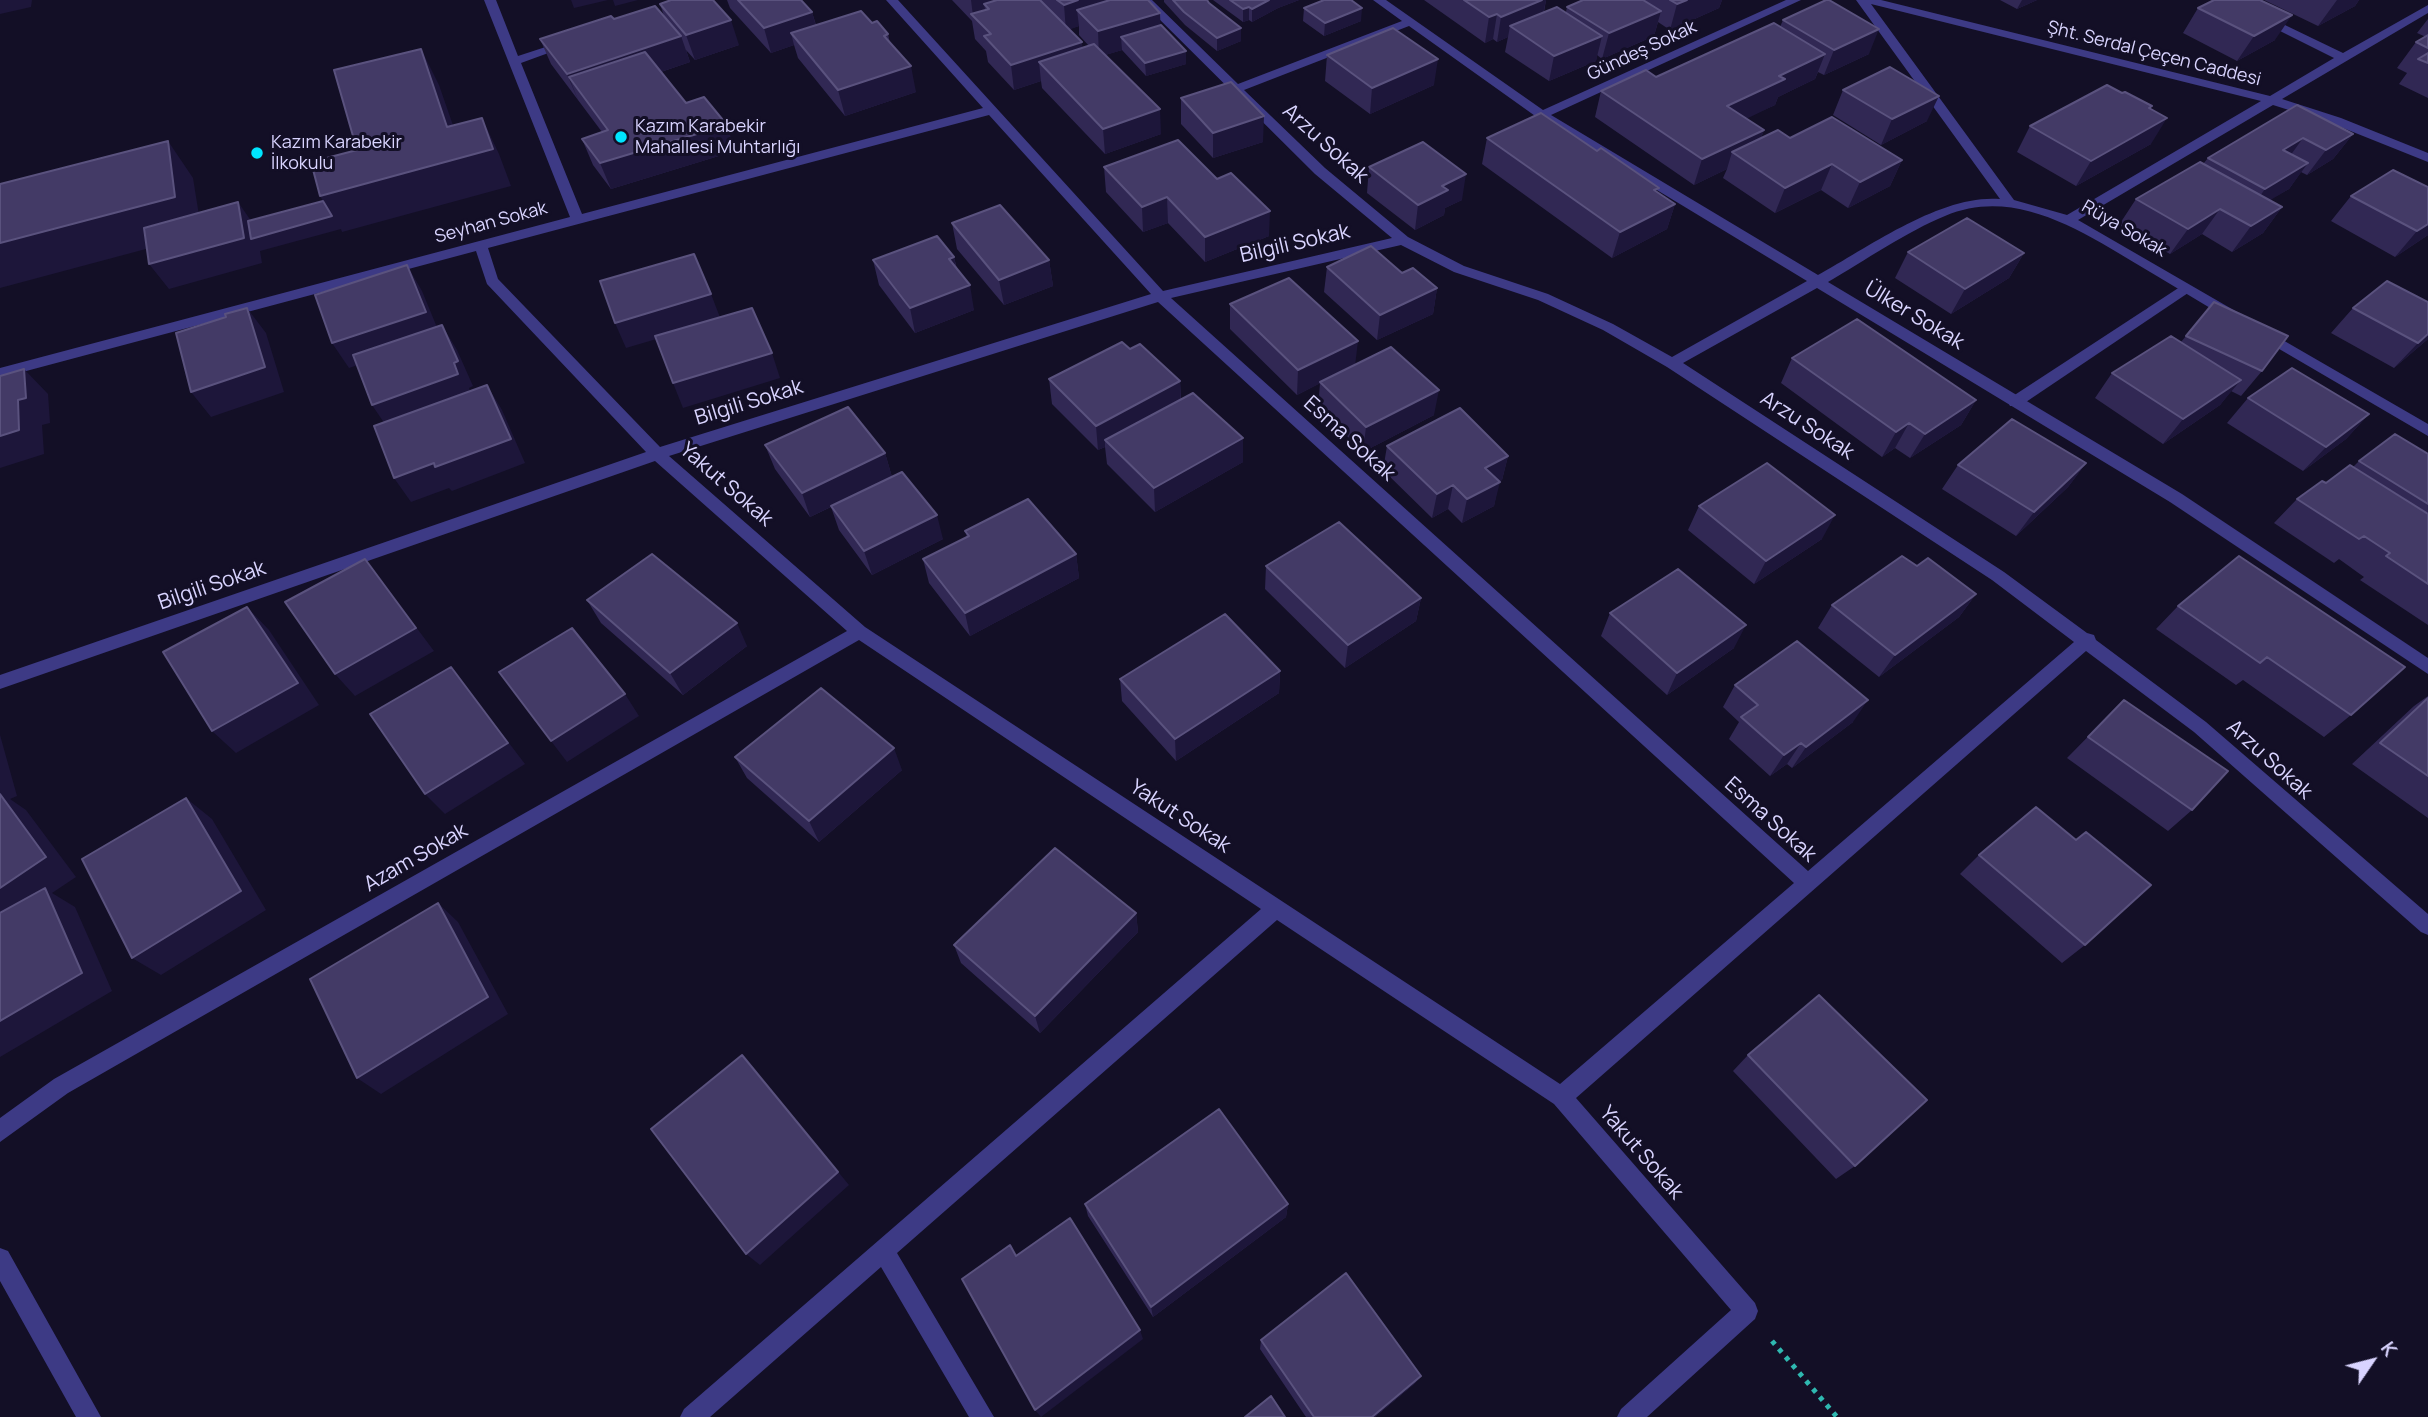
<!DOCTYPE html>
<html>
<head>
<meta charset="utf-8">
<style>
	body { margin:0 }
	#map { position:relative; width:2428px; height:1417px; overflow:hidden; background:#130f26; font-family:Manrope,sans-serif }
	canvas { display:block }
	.north { position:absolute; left:2337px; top:1326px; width:70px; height:70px; -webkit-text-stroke:5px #130f26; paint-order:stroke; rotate:55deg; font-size:19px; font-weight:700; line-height:28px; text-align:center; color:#d9d4ff }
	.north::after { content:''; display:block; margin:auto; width:24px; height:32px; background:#d9d4ff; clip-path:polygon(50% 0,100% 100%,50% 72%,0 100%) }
</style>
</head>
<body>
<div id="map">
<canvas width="2428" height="1417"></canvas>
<div class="north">K</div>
</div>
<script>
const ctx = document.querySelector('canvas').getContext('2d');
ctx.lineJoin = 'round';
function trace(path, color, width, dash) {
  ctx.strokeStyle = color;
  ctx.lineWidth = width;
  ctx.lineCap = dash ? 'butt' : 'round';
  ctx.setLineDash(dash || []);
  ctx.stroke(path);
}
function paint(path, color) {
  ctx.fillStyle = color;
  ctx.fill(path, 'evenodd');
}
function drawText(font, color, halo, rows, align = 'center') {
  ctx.font = font + ' Manrope,sans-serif';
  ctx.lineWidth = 6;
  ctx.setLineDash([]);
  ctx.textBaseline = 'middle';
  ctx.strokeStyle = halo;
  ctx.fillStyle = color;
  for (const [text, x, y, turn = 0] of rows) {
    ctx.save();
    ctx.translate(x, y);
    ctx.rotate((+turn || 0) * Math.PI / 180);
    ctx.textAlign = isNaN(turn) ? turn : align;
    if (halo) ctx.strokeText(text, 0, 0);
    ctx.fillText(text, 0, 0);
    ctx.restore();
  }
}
trace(new Path2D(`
	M1772 1341 1837 1417`), '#2fb8b0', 5, [4.5, 6]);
paint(new Path2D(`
	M2186 283 2193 288 2191 291 2020 406H2010L2008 402 2010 398Z`), '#3d3a85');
paint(new Path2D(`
	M484 0H496L518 56 567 40 573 44 521 63 582 214 983 108 886 0H898L1163 291 1392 238 1315 174 1140 0H1152L1238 84 1402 21 1373 0H1386L1543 110 1786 0H1801L1551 115 1818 275C1869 247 1941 194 2000 199L1856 0H1881L2270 96 2334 58 2218 0H2233L2343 53 2428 5V13L2282 99 2341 118 2428 153V162L2333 124 2273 105 2078 220 2237 312V318H2227C2196 300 2166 281 2135 263 2078 229 2013 187 1945 216 1908 231 1864 261 1828 282L2182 494 2428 658V674L2170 502 1817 288 1683 363 2004 572 2087 633 2094 635 2096 640 2206 722 2428 914V935L2421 932 2194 732 2086 651 1576 1098 1755 1303 1758 1311 1755 1319 1647 1417H1617L1621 1409 1731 1310 1554 1104 1277 920 897 1253 994 1417H969L881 1267 710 1417H680L684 1409 1261 909 859 640 68 1093 0 1142V1118L54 1079 847 631 655 461 0 689V675L646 452 487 284 476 251 0 378V368L570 217ZM1871 4 2261 101 2067 215 2014 200ZM1409 26 1538 118 1807 281 1672 357 1613 324 1548 294 1464 266 1408 237 1325 168 1244 90ZM989 115 1151 294 660 447 498 279 488 248ZM1401 245 1454 272 1538 300 1603 330 1667 367 1992 580 2074 642 1808 871 1171 298ZM1158 302 1794 883 1560 1084 865 627 669 456Z
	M2262 328 2428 424V436L2257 336 2255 333Z
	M0 1248 8 1251 101 1417H76L0 1281Z`), '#3d3a85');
paint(new Path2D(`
	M727 0H801L812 12 816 25 872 23 888 34 890 43 916 92 845 116 798 58 794 45 771 53 730 8Z
	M952 0H1148L1161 25 1186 51V64L1146 76 1122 50 1105 55 1161 134 1105 154 1042 88 1041 81 1014 90 988 62 986 51 975 39 972 21ZM1079 26V35L1089 46 1082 48 1069 29Z
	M1164 0H1207L1209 3 1241 41 1217 51 1185 25 1164 2Z
	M1213 0H1299L1278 8 1252 22 1249 20 1243 22Z
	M1424 0H1546L1544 12H1566L1567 7 1583 0H1722L1719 8 1670 30 1658 22 1654 36 1602 59 1597 55 1596 61 1549 81 1505 52 1508 37 1497 42 1493 39 1485 43Z
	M2000 0H2037L2017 9Z
	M2264 0H2359L2355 6 2318 26Z
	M660 4 739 45 695 60 686 50 690 62 661 72 686 103 735 151 611 189 593 165 582 139 602 132 551 64 540 39 614 19 664 16Z
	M1304 8 1361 21 1324 36 1303 21Z
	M2198 8 2275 40 2237 61 2183 33Z
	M2428 19V98L2399 84 2407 73 2397 68 2416 42 2426 37 2417 33Z
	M1783 20 1869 54 1824 75 1818 72 1815 79 1778 97 1775 105 1746 118 1764 130 1761 138H1790L1902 160 1890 186 1848 208 1821 190 1775 213 1723 178 1727 169 1694 185 1595 117 1601 91 1656 77 1780 27Z
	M1327 55 1434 85 1370 114 1325 81Z
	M1843 90 1927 121 1881 145 1833 115Z
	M1181 98 1263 142 1213 158 1181 124Z
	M2297 105 2353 134 2333 159 2307 175 2301 172 2289 189 2269 200 2282 207 2263 233 2232 252 2202 234 2170 254 2119 225 2136 199 2203 164 2208 158Z
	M2150 109 2151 144 2076 186 2017 152 2030 126Z
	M1487 138 1658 193 1675 204 1667 229 1612 258 1482 164Z
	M1104 167 1217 179 1269 236 1205 262 1168 223 1143 232 1106 192Z
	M1369 167 1462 200 1445 208 1444 215 1415 230 1367 193Z
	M2428 187V235L2395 257 2331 221 2351 196Z
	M952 223 1049 260 1053 286 1004 305 957 249Z
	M1908 252 2024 253 2009 278 1951 314 1895 278Z
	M954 257 957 269 974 310 915 333 879 285 873 260Z
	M1327 267 1437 288 1433 314 1377 340 1324 292Z
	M2214 302 2262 371 2241 396 2231 391 2220 405 2163 444 2095 398 2112 373 2181 342Z
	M2428 302V339L2394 368 2331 333 2353 308Z
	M1230 304 1355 365 1434 415 1363 452 1318 407 1320 383 1297 395 1230 329Z
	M1130 349 1180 381 1181 399 1243 462 1155 512 1107 464 1105 447 1098 450 1052 404 1049 379Z
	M1792 358 1976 400 1961 425 1910 458 1895 448 1882 457 1781 383Z
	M2248 398 2369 414 2346 439 2303 471 2227 423Z
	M765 445 885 453 892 477 943 539 872 575 839 530 831 507 810 517 775 469Z
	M1387 446 1508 456 1502 480 1499 481 1494 506 1462 523 1448 509 1432 518 1383 470Z
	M2428 454V625L2360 580 2364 577 2339 559 2334 563 2274 523 2297 499 2353 467 2359 461Z
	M2086 463 2068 487 2016 536 1942 489 1958 465Z
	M1699 506 1822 539 1754 584 1688 530Z
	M965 531 1076 554 1079 578 970 636 929 583 923 559 967 537Z
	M2239 556 2351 715 2324 737 2243 680 2236 685 2156 629 2178 606Z
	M1266 566 1421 598 1416 621 1345 668 1265 589Z
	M1976 594 1959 617 1879 677 1818 628 1832 605Z
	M587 600 747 646 683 695 601 623Z
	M1610 613 1734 648 1667 695 1601 636Z
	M1280 671 1279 693 1176 761 1122 701 1120 679Z
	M1735 685 1853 722 1792 768 1787 764 1770 776 1729 739 1739 722 1723 707Z
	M2428 696V818L2352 764 2414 706Z
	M2124 700 2192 810 2168 831 2067 758Z
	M735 757 902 770 819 842 747 778Z
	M1979 855 2085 945 2062 963 1960 874Z
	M1136 913 1138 932 1040 1033 961 963 954 945Z
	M1748 1055 1855 1166 1836 1179 1733 1071Z
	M1085 1204H1288L1286 1217 1153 1317 1088 1216Z
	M1261 1340 1421 1376 1414 1384 1375 1417H1306L1260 1349Z`), '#312854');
paint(new Path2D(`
	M0 0H32L31 7 0 14Z
	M571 0H608L574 8Z
	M613 0H638L615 6Z
	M971 0H1031L989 9 984 4 987 19 973 16Z
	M1078 0H1131L1077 10 1079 26 1066 31 1064 5Z
	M1269 0H1278V8L1252 22V9Z
	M1278 0H1299L1278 8Z
	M1542 0H1546L1541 23 1510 26 1508 37 1497 42 1501 17Z
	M1687 0H1722L1719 8 1670 30 1677 4Z
	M2022 0H2037L2017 9Z
	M2337 0H2359L2355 6 2318 26Z
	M1249 7V20L1243 22V9Z
	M1362 8 1361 21 1324 36 1325 23Z
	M1661 11 1654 36 1602 59 1609 33Z
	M812 12 819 37 791 33 794 45 771 53 764 28Z
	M1160 13 1161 38 1121 37 1122 50 1099 57 1098 31Z
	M1497 14 1493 39 1485 43 1489 17Z
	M2292 15 2275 40 2237 61 2254 36Z
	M731 20 739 45 695 60 686 35Z
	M1241 28V41L1217 51V38Z
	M1879 29 1869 54 1824 75 1834 50Z
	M681 36 690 62 584 98 569 77 578 100 567 74Z
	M1602 36 1596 61 1549 81 1554 56Z
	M1082 42 1084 67 1039 62 1041 81 1014 90 1011 65Z
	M421 49 439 85 464 157 482 118 499 154 511 186 342 232 341 229 260 251 262 263 169 289 149 264 238 202 256 228 332 216 320 196 447 127Z
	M1186 51V64L1146 76 1145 63Z
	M1825 54 1815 79 1778 97 1775 105 1719 132 1727 106 1779 76Z
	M1438 59 1434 85 1370 114 1372 88Z
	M911 66 916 92 845 116 838 90Z
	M1939 96 1927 121 1881 145 1892 119Z
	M1160 109 1161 134 1105 154 1103 129Z
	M1264 116 1263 142 1213 158V133Z
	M2167 118 2151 144 2076 186 2091 161Z
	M727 125 735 151 611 189 600 163Z
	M1764 130 1755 155 1732 152 1727 169 1694 185 1702 159Z
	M2353 134 2333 159 2307 175 2326 150Z
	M2303 138 2285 163 2283 150Z
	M168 141 193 178 202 234 0 288V243Z
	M1902 160 1890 186 1848 208 1860 182Z
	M2308 163 2289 189 2247 214 2265 189Z
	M1832 164 1821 190 1775 213 1785 188Z
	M1466 174 1462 200 1445 208 1444 215 1415 230 1418 205 1442 186Z
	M1167 197 1168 223 1143 232 1142 207Z
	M1675 204 1667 229 1612 258 1620 232Z
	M2282 207 2263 233 2232 252 2251 226Z
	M2220 209 2202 234 2170 254 2188 229Z
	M1270 211 1269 236 1205 262V237Z
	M2428 224V235L2395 257 2417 231Z
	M2024 253 2009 278 1951 314 1965 289Z
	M954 257 959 283 949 259Z
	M1049 260 1053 286 1004 305 999 280Z
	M407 265 422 291 441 337 349 368 332 343Z
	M970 285 974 310 915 333 910 308Z
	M1437 288 1433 314 1377 340 1380 315Z
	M711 294 721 320 626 348 615 323Z
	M247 308 266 333 284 392 211 417 191 392Z
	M442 325 457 350 473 386 469 388 473 399 389 430 372 405 454 363Z
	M2428 334V339L2394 368 2418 343Z
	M1358 341 1355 366 1297 395 1298 370Z
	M772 353 780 378 683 408 673 383Z
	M24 369 48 394 50 423 42 425 44 454 0 468V436L18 400Z
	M2241 380 2220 405 2163 444 2183 419Z
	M1180 381 1181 406 1105 440V447L1098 450 1096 426Z
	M487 385 502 410 525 463 452 491 449 488 411 502 394 478Z
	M1439 390 1434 415 1363 452 1366 427Z
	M1976 400 1961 425 1910 458 1925 434Z
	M2369 414 2346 439 2303 471 2326 447Z
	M1909 423 1895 448 1882 457 1896 432Z
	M1243 438V462L1155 512 1154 488Z
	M885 453 892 477 810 517 802 493Z
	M1508 456 1502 480 1479 492 1485 468Z
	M2086 463 2068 487 2016 536 2034 512Z
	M1500 482 1494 506 1462 523 1467 499Z
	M1453 485 1448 509 1432 518 1437 494Z
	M937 515 943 539 872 575 864 551Z
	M1835 515 1822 539 1754 584 1766 561Z
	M1076 554 1079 578 970 636 965 613Z
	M365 559 434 651 355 696 335 674Z
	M1976 594 1959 617 1879 677 1895 655Z
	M1421 598 1416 621 1345 668 1348 645Z
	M247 607 269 630 319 705 236 753 212 731Z
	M737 623 747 646 683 695 670 673Z
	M1746 625 1734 648 1667 695 1677 673Z
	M451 667 525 764 445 814 425 794Z
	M1280 671 1279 693 1176 761 1175 739Z
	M625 694 639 716 567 762 551 741Z
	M1868 700 1853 722 1792 768 1806 747Z
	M0 735 17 796 10 799 26 810 76 877 52 893 75 907 112 991 0 1057Z
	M1801 743 1787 764 1770 776 1784 755Z
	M894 748 902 770 819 842 809 821Z
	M186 798 212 819 266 910 161 975 132 958Z
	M438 903 458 922 508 1014 381 1094 357 1078Z
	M1136 913 1138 932 1040 1033 1035 1016Z
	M742 1055 849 1185 760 1265 746 1254Z
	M1288 1204 1286 1217 1153 1317 1151 1307Z
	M1140 1330 1143 1339 1041 1417 1035 1410Z
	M1421 1376 1414 1384 1375 1417H1372Z`), '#1d163a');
const building = new Path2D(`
	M671 0H713L731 20 686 35 660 4Z
	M738 0H801L812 12 764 28Z
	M997 0H1040L1082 42 1011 65 984 36 991 34 971 14 989 9 984 4Z
	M1057 0H1078L1064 5Z
	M1110 0H1148L1160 13 1098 31 1077 10Z
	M1173 0H1207L1209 3 1241 28 1217 38 1184 12Z
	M1230 0H1269L1252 9 1249 7 1243 9Z
	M1324 0H1351L1362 8 1325 23 1304 8Z
	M1464 0H1542L1501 17 1497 14 1489 17Z
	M1583 0H1643L1661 11 1609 33 1567 7Z
	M1670 0H1687L1677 4Z
	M1826 0H1829L1879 29 1834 50 1783 20Z
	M2214 0H2260L2292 15 2254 36 2198 8Z
	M655 6 681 36 567 74 540 39 611 16 614 19Z
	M1557 7 1602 36 1554 56 1510 26Z
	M861 11 872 23 877 21 888 34 884 36 911 66 838 90 791 33Z
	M1774 23 1825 54 1779 76 1785 79 1727 106 1764 130 1702 159 1601 91 1646 70 1656 77Z
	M1161 25 1186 51 1145 63 1121 37Z
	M1393 28 1438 59 1372 88 1327 55Z
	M2428 35V48L2416 42Z
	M1094 44 1160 109 1103 129 1039 62Z
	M421 49 447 127 482 118 493 149 320 196 311 162 357 150 334 70Z
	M645 52 686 103 704 97 727 125 600 163 582 139 608 130 569 77Z
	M2428 53V63L2418 59Z
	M1890 67 1939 96 1892 119 1843 90Z
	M1231 82 1264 116 1213 133 1181 98Z
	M2107 85 2122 93 2125 92 2152 106 2149 108 2167 118 2091 161 2030 126Z
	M2297 105 2353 134 2326 150 2303 138 2283 150 2308 163 2265 189 2208 158Z
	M1541 113 1597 151 1601 148 1659 188 1654 190 1675 204 1620 232 1487 138Z
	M1832 117 1902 160 1860 182 1832 164 1785 188 1732 152 1778 130 1790 138Z
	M1178 140 1217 179 1231 173 1270 211 1205 237 1167 197 1142 207 1104 167Z
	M168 141 175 197 0 243V184Z
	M1423 142 1466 174 1442 186 1448 190 1418 205 1369 167Z
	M2200 162 2282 207 2251 226 2220 209 2188 229 2136 199Z
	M2393 170 2428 187V224L2417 231 2351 196Z
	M323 201 332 216 251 239 248 221Z
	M238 202 244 238 149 264 144 228Z
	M1000 205 1049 260 999 280 952 223Z
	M1967 218 2024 253 1965 289 1908 252Z
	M937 236 954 257 949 259 970 285 910 308 873 260Z
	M1371 246 1402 273 1413 268 1437 288 1380 315 1327 267Z
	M694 254 711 294 615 323 600 281Z
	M407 265 426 312 332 343 315 295Z
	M1289 278 1358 341 1298 370 1230 304Z
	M2387 281 2428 302V334L2418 343 2353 308Z
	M2214 302 2288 336 2262 371 2186 336Z
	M247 308 265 367 191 392 176 333 226 317 225 314Z
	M752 308 772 353 673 383 655 336Z
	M1857 319 1976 400 1925 434 1909 423 1896 432 1792 358Z
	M442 325 458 361 454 363 458 374 372 405 353 355Z
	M2171 336 2241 380 2183 419 2112 373Z
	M1122 342 1130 349 1140 344 1180 381 1096 426 1049 379Z
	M1391 347 1439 390 1366 427 1320 382Z
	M2292 368 2369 414 2326 447 2248 398Z
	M24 369 26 398 18 400 19 430 0 436V376Z
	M487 385 511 439 435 467 434 463 394 478 374 426Z
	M1193 393 1243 438 1154 488 1105 440Z
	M848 407 885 453 802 493 765 445Z
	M1460 408 1508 456 1485 468 1500 482 1467 499 1453 485 1437 494 1387 446Z
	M2012 419 2086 463 2034 512 1958 465Z
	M2395 434 2428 454V504L2359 461Z
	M1767 463 1835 515 1766 561 1699 506Z
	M2350 465 2428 514V584L2386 556 2390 553 2364 536 2359 539 2297 499 2322 481 2326 483Z
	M902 472 937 515 864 551 831 506Z
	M1028 499 1076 554 965 613 923 559 969 536 965 531Z
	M1339 522 1421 598 1348 645 1266 566Z
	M652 554 737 623 670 673 587 600Z
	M1902 556 1917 566 1928 558 1976 594 1895 655 1832 605Z
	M2239 556 2405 667 2351 715 2267 657 2260 663 2178 606Z
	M365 559 416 628 335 674 285 602Z
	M1678 569 1746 625 1677 673 1610 613Z
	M247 607 298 683 212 731 163 652Z
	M1225 614 1280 671 1175 739 1120 679Z
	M572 628 625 694 551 741 499 672Z
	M1797 641 1868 700 1806 747 1801 743 1784 755 1741 717 1758 705 1735 685Z
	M451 667 508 743 425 794 370 714Z
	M821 688 894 748 809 821 735 757Z
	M2428 698V776L2380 743Z
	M2124 700 2228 771 2192 810 2088 737Z
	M0 794 46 857 0 888Z
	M186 798 241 891 132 958 82 859Z
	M2036 807 2076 840 2086 832 2151 885 2085 945 1979 855Z
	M1055 848 1136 913 1035 1016 954 945Z
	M45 888 82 973 0 1021V913Z
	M438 903 488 997 357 1078 310 979Z
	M1819 995 1927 1100 1855 1166 1748 1055Z
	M742 1055 838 1172 746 1254 651 1129Z
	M1219 1109 1288 1204 1151 1307 1085 1204Z
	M1070 1218 1140 1330 1035 1410 962 1279 1010 1245 1016 1256Z
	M1346 1273 1421 1376 1372 1417H1314L1261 1340Z
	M1271 1396 1285 1417H1245Z`);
paint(building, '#433a66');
trace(building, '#5a527e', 2);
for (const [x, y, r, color] of [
	[621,137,7,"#00e5ff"],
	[257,153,7,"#00e5ff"]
]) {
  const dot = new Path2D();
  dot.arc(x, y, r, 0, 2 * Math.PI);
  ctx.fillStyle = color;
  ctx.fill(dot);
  trace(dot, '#130f26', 2.5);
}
drawText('18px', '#d9d4ff', '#130f26', [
	["Gündeş Sokak",1642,51,-25],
	["Şht. Serdal Çeçen Caddesi",2154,54,14],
	["Seyhan Sokak",491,223,-15],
	["Rüya Sokak",2124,229,30]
]);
drawText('18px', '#d9d4ff', '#130f26', [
	["Kazım Karabekir",635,127],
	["Mahallesi Muhtarlığı",635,148],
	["Kazım Karabekir",271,143],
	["İlkokulu",271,164]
], 'left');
drawText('21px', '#d9d4ff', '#130f26', [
	["Arzu Sokak",1325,144,42],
	["Bilgili Sokak",1295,244,-13],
	["Ülker Sokak",1914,316,31],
	["Bilgili Sokak",749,403,-17],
	["Arzu Sokak",1807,426,33],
	["Esma Sokak",1349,439,42],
	["Yakut Sokak",726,485,41],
	["Bilgili Sokak",212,586,-19],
	["Arzu Sokak",2269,760,42],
	["Yakut Sokak",1180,817,33],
	["Esma Sokak",1770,820,42],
	["Azam Sokak",416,858,-30],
	["Yakut Sokak",1641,1153,49]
]);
</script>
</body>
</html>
